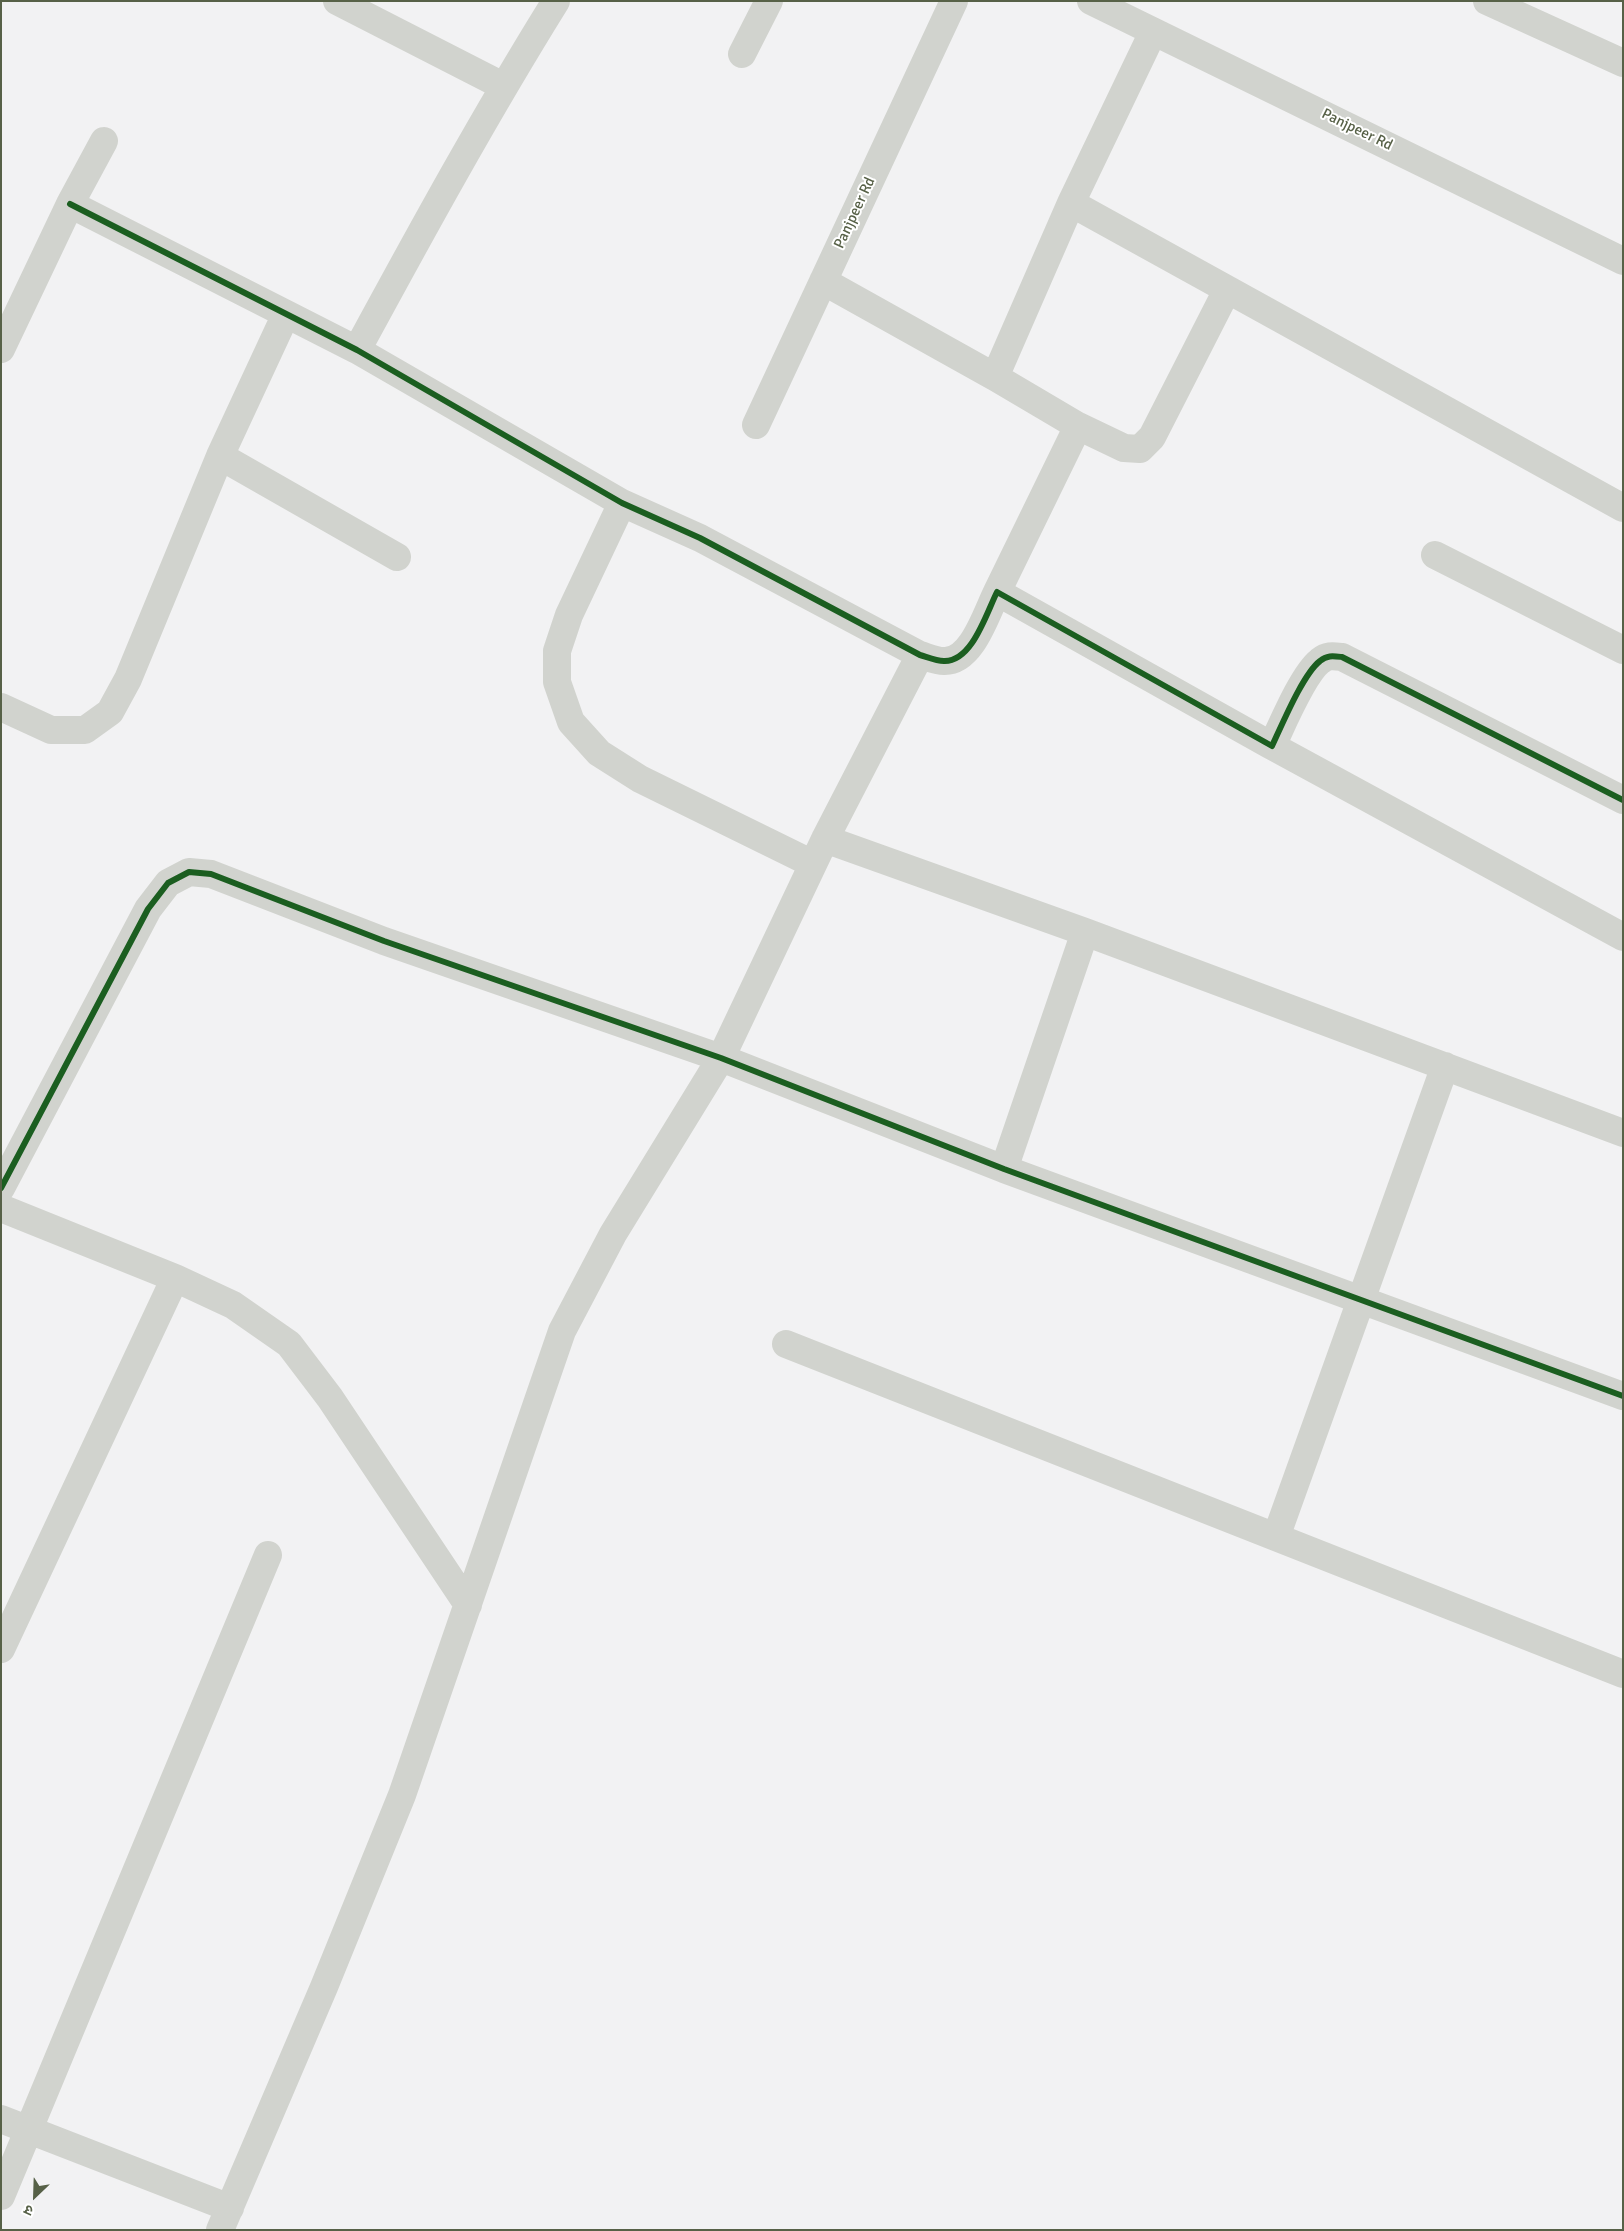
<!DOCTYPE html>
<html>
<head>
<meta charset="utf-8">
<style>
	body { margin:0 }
	#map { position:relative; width:1624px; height:2231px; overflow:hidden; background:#f2f2f3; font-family:Signika,"Noto Sans Devanagari",sans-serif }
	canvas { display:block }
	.frame { position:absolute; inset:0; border:2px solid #576147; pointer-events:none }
	.north { position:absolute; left:10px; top:2171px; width:50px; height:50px; -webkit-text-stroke:4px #fff; paint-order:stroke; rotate:204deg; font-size:14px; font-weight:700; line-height:20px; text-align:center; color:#576147 }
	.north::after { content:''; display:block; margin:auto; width:18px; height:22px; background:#576147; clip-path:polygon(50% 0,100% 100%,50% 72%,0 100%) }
</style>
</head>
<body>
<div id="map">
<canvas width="1624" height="2231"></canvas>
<div class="frame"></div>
<div class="north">उ</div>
</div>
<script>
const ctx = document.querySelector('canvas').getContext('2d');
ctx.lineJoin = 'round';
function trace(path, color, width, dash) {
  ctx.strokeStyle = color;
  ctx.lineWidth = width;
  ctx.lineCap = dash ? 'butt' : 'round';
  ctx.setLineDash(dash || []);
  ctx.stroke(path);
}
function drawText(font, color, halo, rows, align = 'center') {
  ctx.font = font + ' Signika,sans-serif';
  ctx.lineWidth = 4;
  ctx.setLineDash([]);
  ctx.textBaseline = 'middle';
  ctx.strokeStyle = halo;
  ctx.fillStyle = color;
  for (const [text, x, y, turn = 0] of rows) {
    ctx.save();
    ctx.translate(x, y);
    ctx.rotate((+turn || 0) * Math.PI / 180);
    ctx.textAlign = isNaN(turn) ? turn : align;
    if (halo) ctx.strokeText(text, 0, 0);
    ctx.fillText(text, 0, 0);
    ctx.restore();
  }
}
trace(new Path2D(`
	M337 1 503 86
	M1091 1 1623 261
	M1487 1 1623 63
	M1153 32 1071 203 995 377 1078 426 1124 448 1140 449 1152 437 1227 290
	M742 54 769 1
	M1071 203 1623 508
	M70 204 357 350 622 503 700 538 920 655C927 657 936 661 944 661 972 662 986 614 997 592L1272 746C1282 725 1303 674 1320 661 1327 655 1333 656 1342 657L1623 800
	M823 281 995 377
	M1 349 70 204 104 141
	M357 350C421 232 485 115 556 1
	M756 425 954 1
	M220 456 397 557
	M622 503 569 615 557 651V682L571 722 599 753 640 779 813 864
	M1435 555 1623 650
	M997 592 1078 426
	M1 707 51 730H85L110 712 128 679 220 456 286 314
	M1272 746 1623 937
	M825 839 1085 932 1623 1133
	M1004 1169 1085 932
	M1 1188 148 909 168 883 189 872 211 874 384 941 721 1058 1004 1169 1623 1396
	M1 1208 175 1278 233 1305 289 1344 330 1398 468 1605
	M786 1344 1623 1674
	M1276 1537 1445 1066
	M1 1649 175 1278
	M1 2119 230 2208
	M1 2196 268 1555
	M220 2230 324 1987 402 1795 562 1331 613 1234 721 1058 825 839 920 655`), '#d1d3ce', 28);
trace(new Path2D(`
	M70 204 357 350 622 503 700 538 920 655C927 657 936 661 944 661 972 662 986 614 997 592L1272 746C1282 725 1303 674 1320 661 1327 655 1333 656 1342 657L1623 800
	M1 1188 148 909 168 883 189 872 211 874 384 941 721 1058 1004 1169 1623 1396`), '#1b5e20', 6);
drawText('15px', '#576147', '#fff', [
	["Panjpeer Rd",1357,130,26],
	["Panjpeer Rd",855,213,-65]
]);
</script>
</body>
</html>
